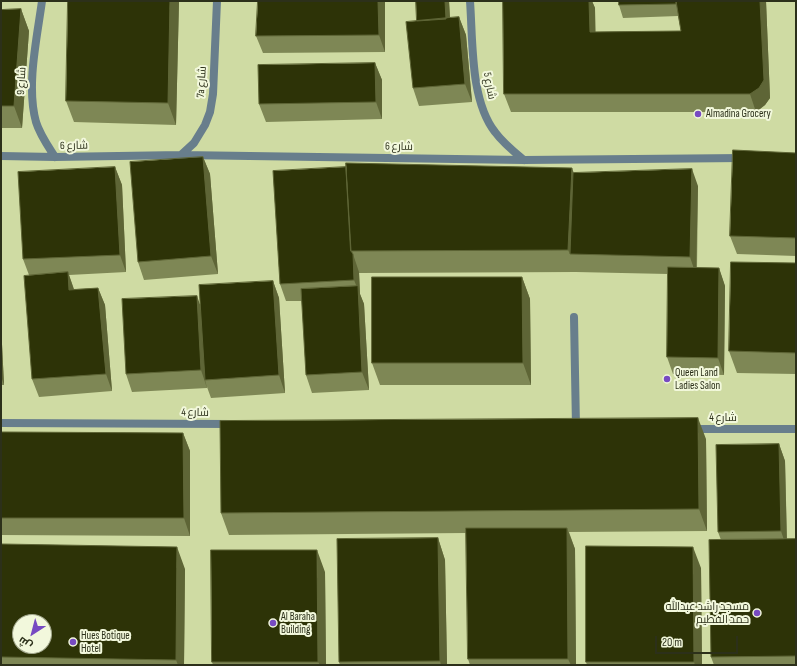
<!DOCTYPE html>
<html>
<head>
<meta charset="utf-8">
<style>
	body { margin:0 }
	#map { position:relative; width:797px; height:666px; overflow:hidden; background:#cfdba3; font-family:"Sofia Sans Condensed",Cairo,sans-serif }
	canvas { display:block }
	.frame { position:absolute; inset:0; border:2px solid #2c301a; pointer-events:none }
	.north { position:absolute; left:12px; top:614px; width:40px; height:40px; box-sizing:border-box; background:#f2f8dc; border:1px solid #a3a88e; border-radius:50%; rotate:216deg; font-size:11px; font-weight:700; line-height:16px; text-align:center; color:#2c301a }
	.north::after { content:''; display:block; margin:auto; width:14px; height:18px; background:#774ac2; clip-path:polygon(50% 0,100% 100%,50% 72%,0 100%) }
	.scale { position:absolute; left:655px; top:636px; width:83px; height:18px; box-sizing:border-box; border:2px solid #2c301a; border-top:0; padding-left:5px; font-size:12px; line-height:14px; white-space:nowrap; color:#2c301a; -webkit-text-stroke:3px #f2f8dc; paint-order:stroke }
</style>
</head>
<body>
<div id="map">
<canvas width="797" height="666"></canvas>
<div class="frame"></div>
<div class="north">ش</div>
<div class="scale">20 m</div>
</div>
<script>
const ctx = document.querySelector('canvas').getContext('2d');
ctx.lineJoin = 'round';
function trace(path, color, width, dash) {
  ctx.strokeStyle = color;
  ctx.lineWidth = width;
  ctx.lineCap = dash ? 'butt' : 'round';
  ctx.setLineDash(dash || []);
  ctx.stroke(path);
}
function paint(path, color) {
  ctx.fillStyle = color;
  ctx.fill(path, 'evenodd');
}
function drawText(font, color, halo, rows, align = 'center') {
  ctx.font = font + ' "Sofia Sans Condensed",Cairo,sans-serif';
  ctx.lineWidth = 4;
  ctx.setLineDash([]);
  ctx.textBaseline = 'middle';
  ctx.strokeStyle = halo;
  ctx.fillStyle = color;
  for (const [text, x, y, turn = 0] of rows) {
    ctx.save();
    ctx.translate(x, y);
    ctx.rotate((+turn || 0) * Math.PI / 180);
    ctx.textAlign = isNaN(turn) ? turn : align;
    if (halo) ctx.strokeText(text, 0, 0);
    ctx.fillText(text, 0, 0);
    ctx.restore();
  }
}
trace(new Path2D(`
	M574 317 576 427`), '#687e8c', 8);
trace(new Path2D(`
	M42 1C37 38 26 86 36 122 40 135 48 146 55 157
	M470 1C473 41 470 100 495 132 503 143 513 151 524 160
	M181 155 194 143 205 125 210 112 213 94 217 1
	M1 156 55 157 181 155 524 160 743 158
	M1 423 230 424
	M692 429H796`), '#687e8c', 8);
paint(new Path2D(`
	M179 1 176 125 74 122 66 101Z
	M385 1V52L263 53 256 36Z
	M416 1H449L450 18 459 17 466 35 472 102 419 106 413 88 417 21Z
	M503 1H592L595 8V32L681 31 678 16 623 18 619 5V1H766L770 98 765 105 756 112H511L504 94Z
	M21 9 29 31 22 128H1V10Z
	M375 63 382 80V119L266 122 259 104Z
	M796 153V256L737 254 730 236Z
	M203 157 210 174 218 274 144 280 138 262Z
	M115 167 122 185 126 272 69 275 74 289 98 288 105 305 112 391 39 397 32 379 29 275 23 259Z
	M273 171 573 173 698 186 697 268H719L725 286 724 375 673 374 667 357 668 274 576 272 359 273V272L360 294 364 304 369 390 312 393 306 375 302 301H286L280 284Z
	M796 263V374L737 373 729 351Z
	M522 277 530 299 531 385H380L372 363Z
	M273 281 279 298 285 393 211 398 207 387V388L132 392 126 374 200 304Z
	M1 324 4 385H1Z
	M1 432 183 433 190 451V536L1 535Z
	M706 439 707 531 569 532 575 549 576 665H470L468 659 466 533 229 535 221 513Z
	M779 444 785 461 787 539H796V665H714L711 657 721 540 718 532Z
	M438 538 445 560 447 665H340L339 662Z
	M1 544 185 569 184 665H1Z
	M701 568 702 665H587L586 662Z
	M325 572 326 665H213L212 662Z`), '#7e8755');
paint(new Path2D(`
	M170 1H179L176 125 168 103Z
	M378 1H385V52L379 35Z
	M445 1H449L451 36 446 24Z
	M589 1H592L595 8 596 50 590 32Z
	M760 1H766L770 98 765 105 756 112 750 94Z
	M21 9 29 31 22 128 14 106Z
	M459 17 466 35 472 102 465 84Z
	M375 63 382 80V119L376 102Z
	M203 157 210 174 218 274 211 256Z
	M115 167 122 185 126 272 120 255Z
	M572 168 580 190 570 254 568 250Z
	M692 169 698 186 696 275 690 257Z
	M353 254 359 272 360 294 364 304 369 390 362 372 358 290 354 280Z
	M719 268 725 286 724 375 718 358Z
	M68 272 74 290H69Z
	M522 277 530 299 531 385 523 363Z
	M273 281 279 298 285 393 279 375Z
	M98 288 105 305 112 391 106 374Z
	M197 296 203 313 205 380 207 388 201 370Z
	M1 324 4 385 1 376Z
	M698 418 706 439 707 531 699 509Z
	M183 433 190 451V536L184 518Z
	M779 444 785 461 787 549 781 531Z
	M567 528 575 549 576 665H571L568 659Z
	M438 538 445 560 447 665H441L440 661Z
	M177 547 185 569 184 665H178L176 660Z
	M693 547 701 568 702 665H695L694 662Z
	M317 550 325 572 326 665H320L318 662Z`), '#5e6536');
const building = new Path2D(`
	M68 1H170L168 103 66 101Z
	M258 1H378L379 35 256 36Z
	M416 1H445L446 19 417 21Z
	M503 1H589L590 32 681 31 676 1H760L764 80 759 88 750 94H504Z
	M619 1H676V4L619 5Z
	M21 9 14 106H1V10Z
	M459 17 465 84 413 88 406 22Z
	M375 63 376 102 259 104 258 65Z
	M733 150 796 153V238L730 236Z
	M203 157 211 256 138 262 130 162Z
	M346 163 572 168 568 250 351 251Z
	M115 167 120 255 23 259 18 172Z
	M346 167 351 251 353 254 354 280 280 284 273 171Z
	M692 169 690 257 570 254 573 173Z
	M731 262 796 263V353L729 351Z
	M668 267 719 268 718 358 667 357Z
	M68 272 69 290 98 288 106 374 32 379 24 276Z
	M372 277H522L523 363H372Z
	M273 281 279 375 205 380 199 285Z
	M358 286 362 372 306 375 301 289Z
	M197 296 201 370 126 374 122 299Z
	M698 418 699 509 221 513 220 421Z
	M1 432 183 433 184 518H1Z
	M779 444 781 531 718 532 716 445Z
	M466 528H567L568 659H468Z
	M438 538 440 661 339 662 337 539Z
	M796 539V656L711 657 709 540Z
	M1 544 177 547 176 660 1 657ZM20 622H44V646H20Z
	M586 546 693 547 694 662H586Z
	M211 550H317L318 662H212Z`);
paint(building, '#2d3307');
trace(building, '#5e6536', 1);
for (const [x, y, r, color] of [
	[698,114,4,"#774ac2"],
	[667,379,4,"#774ac2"],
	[757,613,4,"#774ac2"],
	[273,623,4,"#774ac2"],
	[73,642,4,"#774ac2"]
]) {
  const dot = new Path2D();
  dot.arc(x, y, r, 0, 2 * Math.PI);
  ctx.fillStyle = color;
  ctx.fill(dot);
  trace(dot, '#f2f8dc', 1.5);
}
drawText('11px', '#2c301a', '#f2f8dc', [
	["شارع 9",22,81,-87],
	["7a شارع",202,82,-86],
	["شارع 5",489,86,79],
	["شارع 6",74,146,-1],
	["شارع 6",399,147,1],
	["شارع 4",195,413,1],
	["شارع 4",723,418]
]);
drawText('11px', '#2c301a', '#f2f8dc', [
	["Almadina Grocery",706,114],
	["Queen Land",675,373],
	["Ladies Salon",675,386],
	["مسجد راشد عبدالله",749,607,"right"],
	["حمد الفطيم",749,620,"right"],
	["Al Baraha",281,617],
	["Building",281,630],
	["Hues Botique",81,636],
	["Hotel",81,649]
], 'left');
</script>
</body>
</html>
